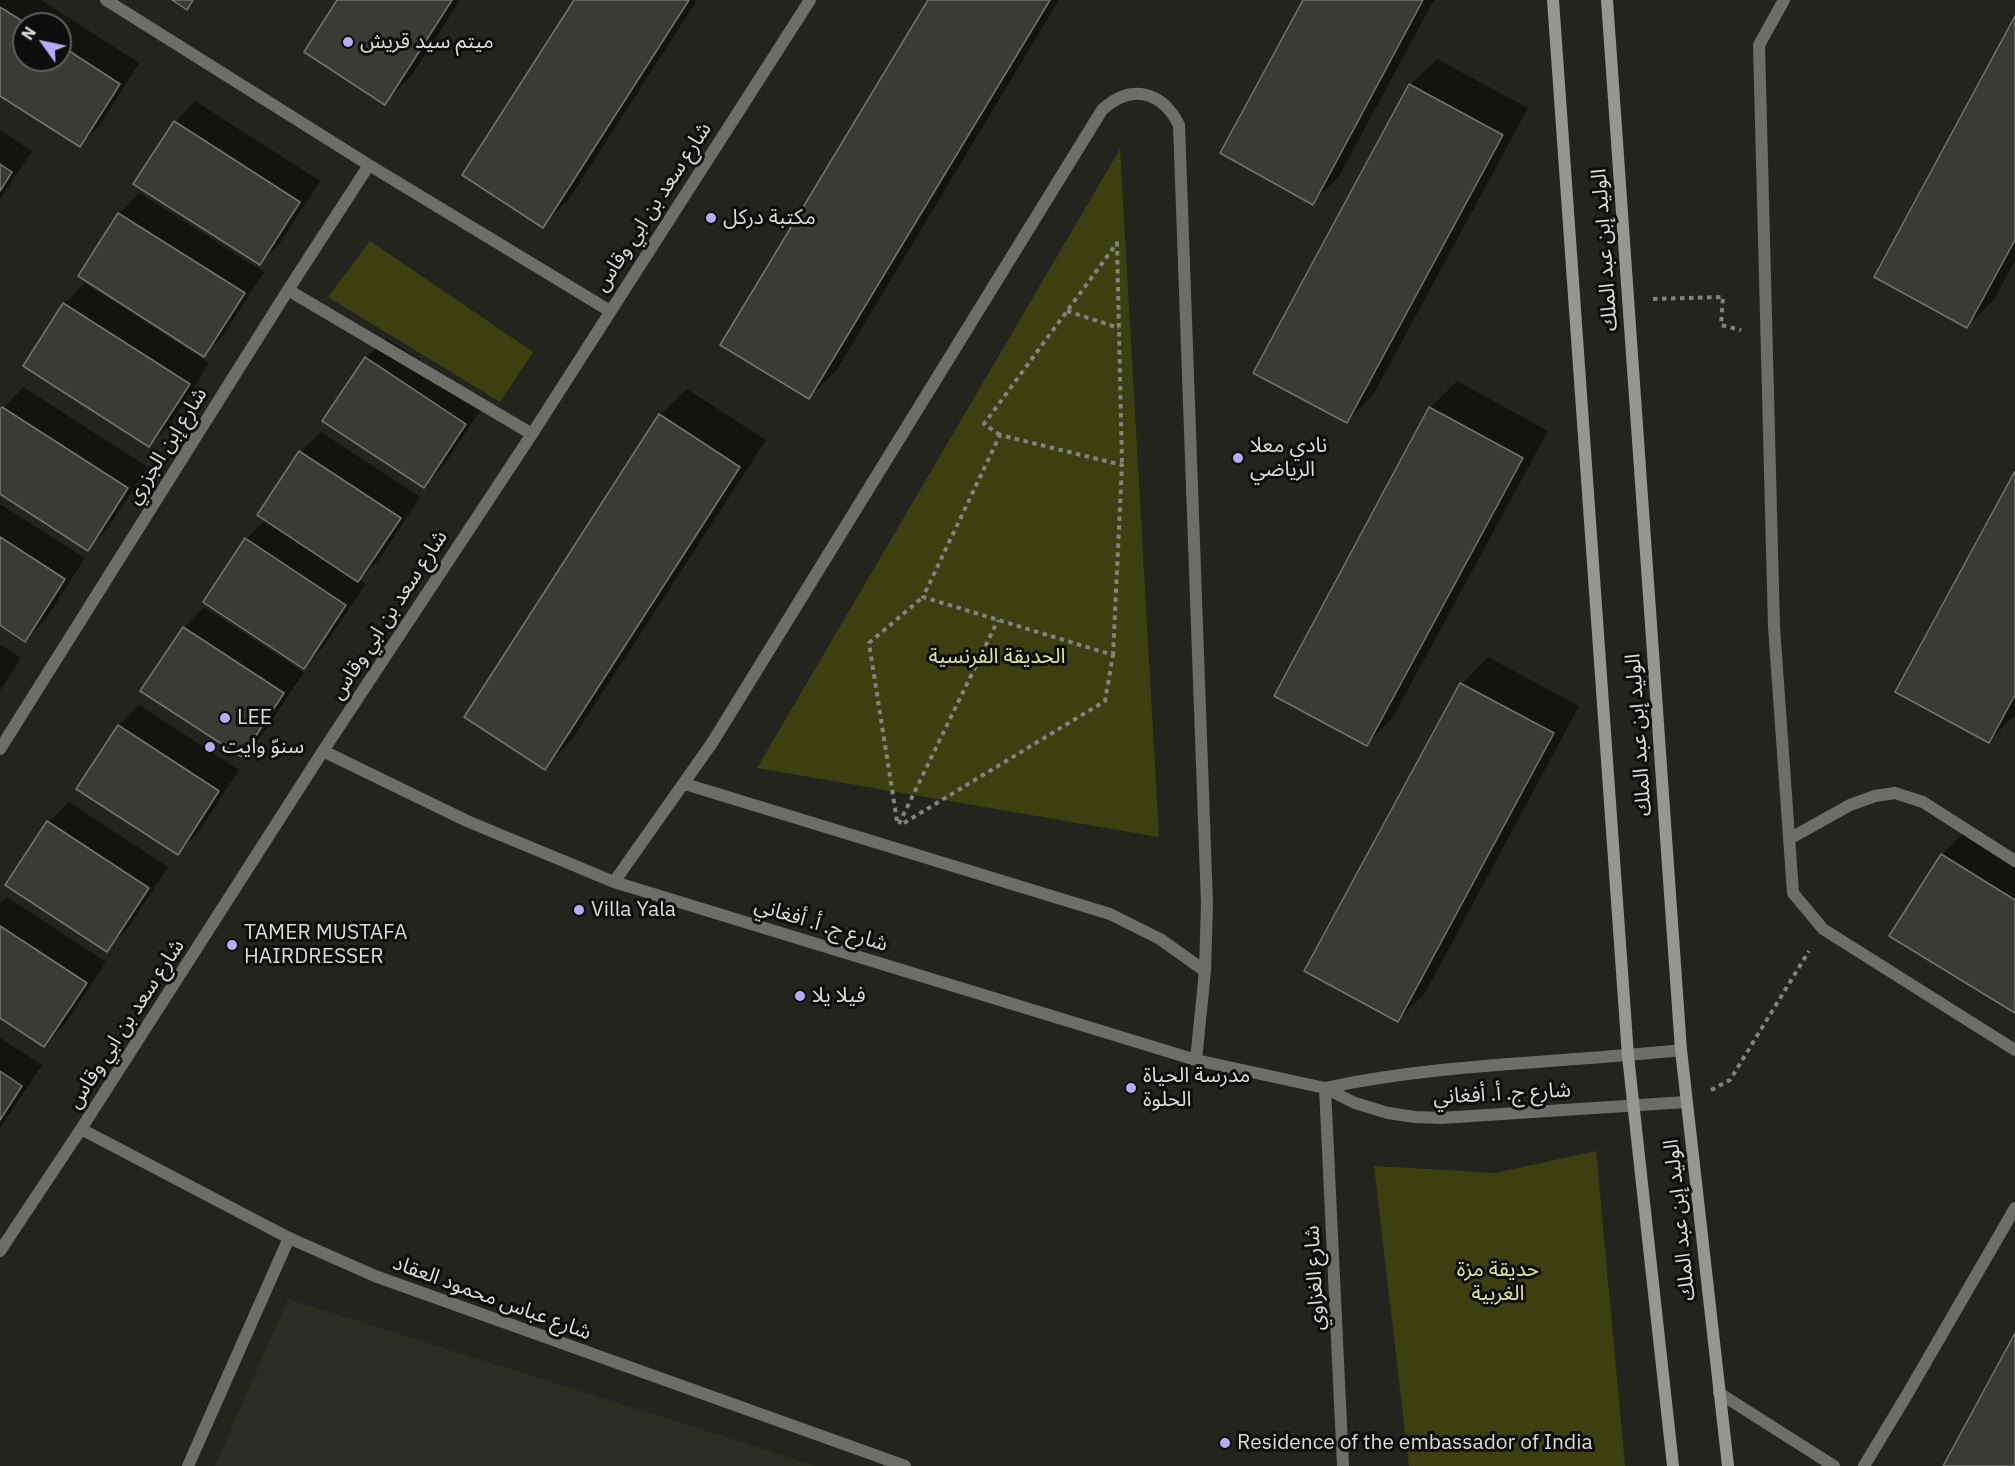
<!DOCTYPE html>
<html>
<head>
<meta charset="utf-8">
<style>
	body { margin:0 }
	#map { position:relative; width:2015px; height:1466px; overflow:hidden; background:#24241f; font-family:"IBM Plex Sans",sans-serif }
	canvas { display:block }
	.north { position:absolute; left:12px; top:12px; width:60px; height:60px; box-sizing:border-box; background:#0d0d0b; border:2px solid #5f605d; border-radius:50%; rotate:303deg; font-size:16px; font-weight:700; line-height:24px; text-align:center; color:#dbdcd8 }
	.north::after { content:''; display:block; margin:auto; width:21px; height:27px; background:#baaaf7; clip-path:polygon(50% 0,100% 100%,50% 72%,0 100%) }
</style>
</head>
<body>
<div id="map">
<canvas width="2015" height="1466"></canvas>
<div class="north">N</div>
</div>
<script>
const ctx = document.querySelector('canvas').getContext('2d');
ctx.lineJoin = 'round';
function paint(path, color) {
  ctx.fillStyle = color;
  ctx.fill(path, 'evenodd');
}
function trace(path, color, width, dash) {
  ctx.strokeStyle = color;
  ctx.lineWidth = width;
  ctx.lineCap = dash ? 'butt' : 'round';
  ctx.setLineDash(dash || []);
  ctx.stroke(path);
}
function drawText(font, color, halo, rows, align = 'center') {
  ctx.font = font + ' "IBM Plex Sans","Noto Sans Arabic",sans-serif';
  ctx.lineWidth = 6;
  ctx.setLineDash([]);
  ctx.textBaseline = 'middle';
  ctx.strokeStyle = halo;
  ctx.fillStyle = color;
  for (const [text, x, y, turn = 0] of rows) {
    ctx.save();
    ctx.translate(x, y);
    ctx.rotate((+turn || 0) * Math.PI / 180);
    ctx.textAlign = isNaN(turn) ? turn : align;
    if (halo) ctx.strokeText(text, 0, 0);
    ctx.fillText(text, 0, 0);
    ctx.restore();
  }
}
paint(new Path2D(`
	M288 1299 748 1444 815 1466H215Z`), '#2c2d21');
paint(new Path2D(`
	M1120 149 1159 837 757 768Z
	M370 241 533 352 500 402 328 297Z
	M1596 1151 1625 1466H1409L1374 1166 1495 1173Z`), '#3c4010');
paint(new Path2D(`
	M0 0H41L139 63 100 125 80 145 0 94ZM24 24H60V60H24Z
	M339 0H460L411 76 384 103Z
	M576 0H697L569 199 542 226Z
	M929 0H1059L836 371 809 397Z
	M1305 0H1434L1339 176 1312 203Z
	M2015 19V260L1994 300 1967 326Z
	M1437 59 1528 108 1373 395 1347 421 1410 85Z
	M195 101 320 181 280 243 260 263 175 122Z
	M0 130 32 151 0 199Z
	M140 193 264 272 224 334 204 355 80 275 119 213Z
	M85 283 209 363 170 425 149 445 25 366 64 304Z
	M386 338 485 403 444 465 424 486 366 358Z
	M1457 381 1548 431 1393 717 1367 744 1430 408Z
	M23 387 148 467 108 528 88 549 0 493V412Z
	M687 389 766 440 571 741 545 768 660 415Z
	M321 432 420 497 379 560 359 579 366 584 324 646 304 667 246 539 266 519 300 452Z
	M2015 474V715L1989 741Z
	M0 504 85 558 46 619 25 640 0 624Z
	M204 607 304 672 262 735 242 755 184 628Z
	M0 644 21 658 0 691Z
	M1488 657 1579 706 1425 993 1398 1020 1306 970 1462 684Z
	M139 705 239 770 198 833 177 853 78 788 119 725Z
	M69 802 168 867 127 929 106 950 49 822Z
	M1968 828 2015 857V1012L1942 855Z
	M7 897 106 962 65 1024 44 1045 0 1016V903Z
	M0 1038 42 1065 0 1128Z`), '#0007');
const building = new Path2D(`
	M172 0H193L187 10Z
	M337 0H452L385 105 304 52Z
	M574 0H689L543 228 462 175Z
	M928 0H1050L809 399 720 345Z
	M1303 0H1423L1313 205 1220 153Z
	M0 7 27 24H24V60H60V45L120 84 80 147 0 96Z
	M2015 16V240L1967 328 1874 277Z
	M1409 84 1503 135 1347 423 1253 373Z
	M174 121 300 202 260 265 133 184Z
	M0 164 12 172 0 191Z
	M118 213 245 293 204 357 78 276Z
	M63 303 190 384 149 447 23 366Z
	M365 357 466 424 424 488 322 421Z
	M2 407 128 488 88 551 0 494V409Z
	M1429 407 1523 458 1367 746 1274 696Z
	M659 414 740 467 545 770 464 717Z
	M299 451 401 518 358 582 257 515Z
	M2015 471V695L1989 743 1895 692Z
	M0 537 65 579 25 642 0 625Z
	M245 538 346 605 304 669 203 602Z
	M183 627 284 693 242 757 140 691Z
	M1460 683 1554 733 1398 1022 1304 971Z
	M118 725 219 791 178 855 76 789Z
	M47 821 149 888 107 952 5 885Z
	M1941 854 2015 900V1013L1889 936Z
	M0 926 87 983 44 1047 0 1018Z
	M0 1071 22 1086 0 1120Z
	M2015 1333V1466H1943Z`);
paint(building, '#3b3b35');
trace(building, '#74756e', 1.5);
trace(new Path2D(`
	M1653 299 1723 297 1721 325 1741 330
	M1067 311 1119 328
	M1000 435 984 424 1117 243 1122 465
	M897 821 869 643 923 597
	M904 823 1105 701 1113 655 923 597 1000 435 1122 465 1113 655
	M899 824 998 620
	M1711 1090 1730 1080 1809 951`), '#82837e', 4, [4.5, 4.5]);
trace(new Path2D(`
	M1784 0 1759 45 1774 627 1793 893 1823 929 2015 1050
	M685 784 1110 914 1160 939 1205 971
	M1789 839 1850 805 1875 796 1895 793 1923 802 2015 861
	M1719 1393 1834 1466
	M188 1466 289 1238
	M1864 1466 1908 1393 2015 1208`), '#6d6d6a', 12);
trace(new Path2D(`
	M106 0 369 165 610 311
	M288 290 532 434
	M0 749 288 290 369 165
	M323 751 467 821 614 882 1196 1060 1325 1088 1355 1103 1388 1113 1415 1117 1441 1118 1686 1102
	M614 882 712 743 1102 110C1131 83 1162 91 1179 125L1207 904 1205 971 1196 1060
	M1325 1088 1343 1466
	M1325 1088C1442 1063 1562 1063 1681 1050
	M81 1129 289 1238 375 1276 905 1466
	M0 1251 81 1129 323 751 532 434 810 0`), '#6d6d6a', 12);
trace(new Path2D(`
	M1553 0 1628 1056 1673 1466
	M1607 0 1681 1050 1728 1466`), '#969792', 12);
for (const [x, y, r, color] of [
	[348,42,6,"#baaaf7"],
	[711,218,6,"#baaaf7"],
	[1238,458,6,"#baaaf7"],
	[225,718,6,"#baaaf7"],
	[210,747,6,"#baaaf7"],
	[579,910,6,"#baaaf7"],
	[232,945,6,"#baaaf7"],
	[800,996,6,"#baaaf7"],
	[1131,1088,6,"#baaaf7"],
	[1225,1443,6,"#baaaf7"]
]) {
  const dot = new Path2D();
  dot.arc(x, y, r, 0, 2 * Math.PI);
  ctx.fillStyle = color;
  ctx.fill(dot);
  trace(dot, '#0d0d0b', 2);
}
drawText('21px', '#dbdcd8', '#0d0d0b', [
	["ميتم سيد قريش",360,42],
	["مكتبة دركل",723,218],
	["نادي معلا",1250,446],
	["الرياضي",1250,470],
	["LEE",237,718],
	["سنوّ وايت",222,747],
	["Villa Yala",591,910],
	["TAMER MUSTAFA",244,933],
	["HAIRDRESSER",244,957],
	["فيلا يلا",812,996],
	["مدرسة الحياة",1143,1076],
	["الحلوة",1143,1100],
	["Residence of the embassador of India",1237,1443]
], 'left');
drawText('21px', '#dbdcd8', '#0d0d0b', [
	["شارع سعد بن ابي وقاس",653,207,-57],
	["الوليد إبن عبد الملك",1605,250,-94],
	["شارع إبن الجزري",167,446,-58],
	["شارع سعد بن ابي وقاس",389,615,-57],
	["الوليد إبن عبد الملك",1639,735,-94],
	["شارع ج. أ. أفغاني",821,925,17],
	["شارع سعد بن ابي وقاس",126,1024,-57],
	["شارع ج. أ. أفغاني",1502,1094,-3],
	["الوليد إبن عبد الملك",1680,1220,-96],
	["شارع الغزاوي",1315,1278,-93],
	["شارع عباس محمود العقاد",492,1298,20]
]);
drawText('21px', '#dfe790', '#0d0d0b', [
	["الحديقة الفرنسية",997,657],
	["حديقة مزة",1498,1270],
	["الغربية",1498,1294]
]);
</script>
</body>
</html>
